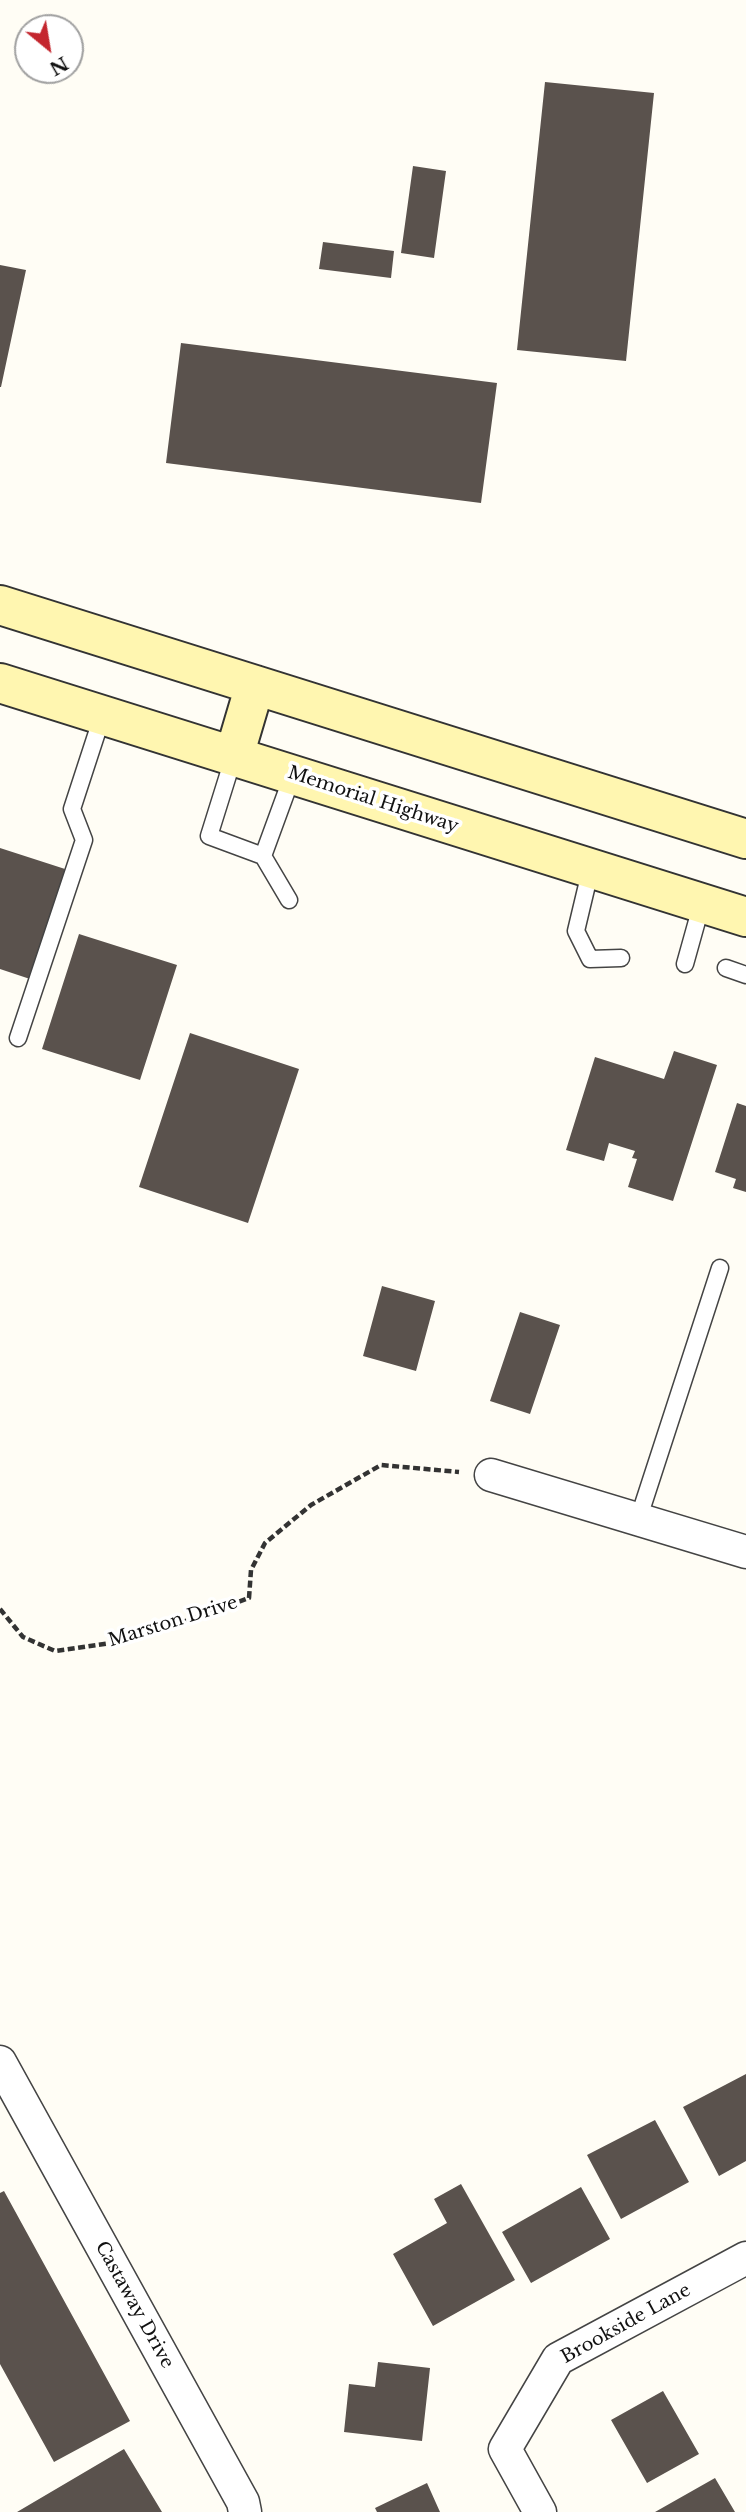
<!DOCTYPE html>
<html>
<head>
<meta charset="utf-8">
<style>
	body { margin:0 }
	#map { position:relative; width:746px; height:2512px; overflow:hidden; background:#fffdf5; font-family:"Libre Baskerville",serif }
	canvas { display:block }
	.north { position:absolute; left:14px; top:14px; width:70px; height:70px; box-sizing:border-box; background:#fff; border:2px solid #a0a0a0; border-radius:50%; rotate:150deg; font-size:19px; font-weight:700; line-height:28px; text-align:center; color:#111 }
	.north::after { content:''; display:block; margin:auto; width:24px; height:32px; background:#c4262e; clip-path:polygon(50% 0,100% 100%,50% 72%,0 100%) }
</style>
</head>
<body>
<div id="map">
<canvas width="746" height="2512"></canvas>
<div class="north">N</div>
</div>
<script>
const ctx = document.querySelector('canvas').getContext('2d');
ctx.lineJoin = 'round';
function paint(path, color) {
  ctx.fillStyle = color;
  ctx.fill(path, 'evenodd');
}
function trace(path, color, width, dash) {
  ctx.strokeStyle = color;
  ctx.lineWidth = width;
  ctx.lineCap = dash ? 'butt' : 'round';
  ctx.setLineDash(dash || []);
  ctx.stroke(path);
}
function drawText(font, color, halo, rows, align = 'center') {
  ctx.font = font + ' "Libre Baskerville",serif';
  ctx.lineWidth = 7;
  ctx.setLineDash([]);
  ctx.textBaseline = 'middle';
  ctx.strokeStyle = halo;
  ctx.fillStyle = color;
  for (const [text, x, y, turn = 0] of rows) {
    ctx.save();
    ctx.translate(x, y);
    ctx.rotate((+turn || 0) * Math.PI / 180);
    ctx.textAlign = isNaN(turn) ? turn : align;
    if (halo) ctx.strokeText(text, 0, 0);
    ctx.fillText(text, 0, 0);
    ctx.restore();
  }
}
paint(new Path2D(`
	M545 82 654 93 626 361 517 350Z
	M413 166 446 171 434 258 401 253Z
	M323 242 394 251 391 278 319 269Z
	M0 265 26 270 1 387H0Z
	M181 343 497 383 481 503 166 463Z
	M0 848 65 869 30 979 0 969Z
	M79 934 177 965 140 1080 42 1049Z
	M190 1033 299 1069 248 1223 139 1187Z
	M674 1051 717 1065 673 1201 628 1187 637 1159 632 1158 635 1151 609 1143 604 1161 566 1150 595 1057 664 1079Z
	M737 1103 746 1106V1192L733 1188 736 1179 715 1172Z
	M382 1286 435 1301 416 1371 363 1356Z
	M520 1312 560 1325 530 1414 490 1401Z
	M746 2074V2161L719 2176 683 2107Z
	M655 2120 689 2182 621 2219 587 2155Z
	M461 2184 515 2280 433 2326 393 2254 447 2223 434 2199Z
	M581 2187 610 2239 531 2283 502 2232Z
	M4 2191 130 2421 54 2462 0 2364V2193Z
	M378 2362 430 2368 422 2441 344 2432 349 2384 375 2387Z
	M663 2391 699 2454 647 2483 611 2420Z
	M124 2449 162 2512H17Z
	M715 2478 735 2512H655Z
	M427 2483 440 2512H377L375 2508Z`), '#5a524d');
const lane = new Path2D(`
	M234 756 209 836 263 856
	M591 868 576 931 590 959 621 958
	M289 900 263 856 293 774
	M685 964 702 903
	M726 968 746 975
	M18 1038 84 840 72 809 103 714
	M638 1520 720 1268`);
const street = new Path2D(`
	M491 1475 746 1552
	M0 2062 243 2502 245 2512
	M540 2512 505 2449 558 2359 746 2258`);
const secondary = new Path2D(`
	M0 605 746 839
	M0 683 746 917
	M234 756 255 685`);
trace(lane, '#444', 19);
trace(street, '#444', 35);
trace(secondary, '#333', 42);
trace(new Path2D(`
	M0 1609 23 1637 55 1651 118 1642 195 1618 249 1598 251 1570 265 1543 311 1505 381 1465 459 1472`), '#333', 4.5, [7, 3.5]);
trace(lane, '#fff', 16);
trace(street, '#fff', 32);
trace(secondary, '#fff6b0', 38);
drawText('18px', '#111', '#fff', [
	["Memorial Highway",373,800,18],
	["Marston Drive",173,1622,-17],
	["Castaway Drive",134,2305,61],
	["Brookside Lane",626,2324,-29]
]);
</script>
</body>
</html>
